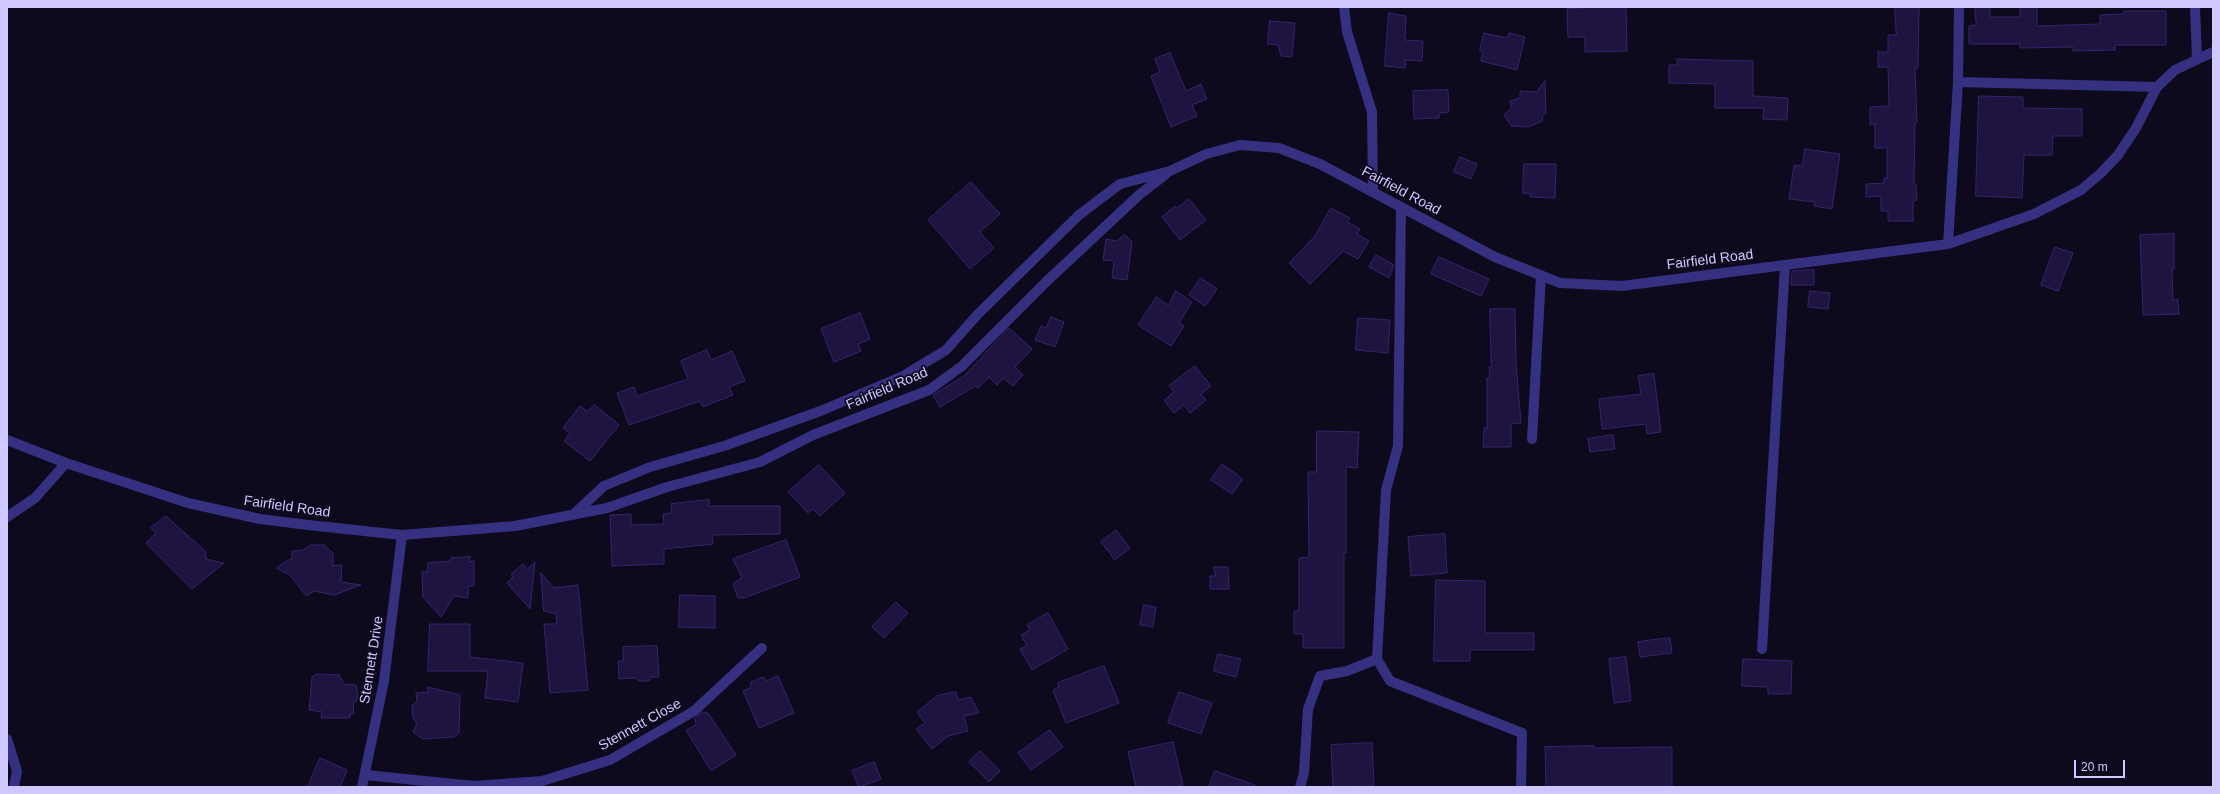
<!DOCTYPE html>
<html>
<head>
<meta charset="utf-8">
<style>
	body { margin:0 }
	#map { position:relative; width:2220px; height:794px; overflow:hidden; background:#0e0a1e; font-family:Arial,sans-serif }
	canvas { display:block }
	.frame { position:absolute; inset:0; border:8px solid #cfc7ff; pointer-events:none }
	.scale { position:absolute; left:2074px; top:760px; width:51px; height:18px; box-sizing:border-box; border:2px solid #cfc7ff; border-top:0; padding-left:5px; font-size:12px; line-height:14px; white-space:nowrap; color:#cfc7ff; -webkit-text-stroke:3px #0e0a1e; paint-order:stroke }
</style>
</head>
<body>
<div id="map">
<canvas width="2220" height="794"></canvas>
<div class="frame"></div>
<div class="scale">20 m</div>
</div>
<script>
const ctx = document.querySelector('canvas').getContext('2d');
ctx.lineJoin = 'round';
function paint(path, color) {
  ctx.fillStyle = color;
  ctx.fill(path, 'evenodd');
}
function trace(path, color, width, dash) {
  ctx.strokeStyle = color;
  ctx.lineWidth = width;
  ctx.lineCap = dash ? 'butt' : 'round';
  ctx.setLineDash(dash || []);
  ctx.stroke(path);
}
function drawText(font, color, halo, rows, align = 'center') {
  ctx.font = font + ' Arial,sans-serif';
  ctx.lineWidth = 3.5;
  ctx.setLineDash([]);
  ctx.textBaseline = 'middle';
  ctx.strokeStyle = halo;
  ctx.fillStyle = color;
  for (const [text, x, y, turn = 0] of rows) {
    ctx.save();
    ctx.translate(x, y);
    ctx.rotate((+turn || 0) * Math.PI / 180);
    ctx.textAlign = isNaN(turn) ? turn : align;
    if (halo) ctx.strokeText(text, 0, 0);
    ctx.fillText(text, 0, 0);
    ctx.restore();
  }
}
const building = new Path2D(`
	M1605 7H1626L1627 51 1585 52V37H1568L1567 9Z
	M1895 7H1919L1918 68H1915L1917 122H1915L1914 184H1916L1917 200 1913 201V221H1888V211H1881V196L1866 197V184L1884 183V178H1887V148H1875V124H1870V107L1889 106 1888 67H1878V52H1888V35H1896Z
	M1975 7H1990V17H2020V7H2037V26L2100 24V15L2124 14V11H2166V45H2115V50L2073 51V47L2020 48V44H1969V26L1976 25Z
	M1389 13 1406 16 1405 40 1423 41 1422 61 1405 60V68L1385 66Z
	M1270 21 1295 23 1292 57 1281 56 1278 45 1268 44Z
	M1484 33 1507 38 1509 33 1525 37 1517 70 1481 61 1483 52 1480 51Z
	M1170 53 1186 91 1201 84 1207 99 1192 105 1197 116 1171 127 1151 76 1160 72 1155 59Z
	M1677 59 1753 61V96L1788 98 1787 120 1763 119 1764 108H1715V84L1669 83V65H1677Z
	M1545 81 1546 113 1543 115 1542 121 1529 127 1511 126 1504 115 1511 108 1510 101 1520 98V91L1536 92Z
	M1448 90 1449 112 1439 113V118L1414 119 1413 91Z
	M1979 96 2023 97V108L2082 109V136H2053L2052 155H2024L2022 198 1976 196Z
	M1805 149 1840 154 1832 209 1814 206 1815 202 1789 199 1794 165 1802 166Z
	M1460 157 1477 164 1471 179 1454 172Z
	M1524 164H1556L1555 198 1530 197V193H1523Z
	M971 182 1000 214 980 232 994 248 970 269 928 220Z
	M1189 199 1206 220 1180 240 1162 217 1175 206 1177 208Z
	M1331 208 1350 218 1348 222 1360 229 1357 234 1369 241 1358 259 1343 251 1310 284 1289 263 1315 236Z
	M2174 234V269H2172L2173 300H2178L2179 314 2143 315 2140 235Z
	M1125 235 1132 242 1127 280 1112 278 1114 261 1103 260 1106 239 1116 241Z
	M2055 247 2073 253 2058 291 2041 285Z
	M1376 255 1394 265 1389 278 1369 267Z
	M1439 257 1489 279 1481 296 1431 274Z
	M1814 270V285H1791L1792 271Z
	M1201 278 1217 289 1205 306 1189 295Z
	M1176 291 1192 302 1179 323 1184 326 1171 346 1138 325 1156 297 1168 305Z
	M1810 291 1830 293 1828 309 1808 307Z
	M1490 309H1515L1516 363 1521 423 1511 424V447H1483L1484 428H1487V378H1490L1489 367H1491Z
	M860 313 870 339 858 344 861 351 834 362 821 329Z
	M1051 317 1064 322 1055 347 1035 340 1041 326 1046 328Z
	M1358 318 1390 320 1388 353 1356 350Z
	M1009 328 1032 349 1015 367 1023 375 1013 386 1003 378 997 385 989 377 978 388 975 386 940 407 933 395 964 376Z
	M707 350 711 360 732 351 745 381 729 387 733 395 703 407 700 401 629 425 617 393 634 387 637 396 688 379 681 361Z
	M1195 366 1211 386 1201 394 1206 400 1190 413 1184 405 1174 413 1164 400 1174 392 1169 386Z
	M1654 374 1661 432 1647 434 1646 424 1602 429 1599 399 1641 394 1638 376Z
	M595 405 619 425 590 461 564 441 570 433 563 428 580 406 587 411Z
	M1317 431 1359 432 1357 468 1346 467V553H1344V648H1303V634H1294V611H1299V558L1309 557 1308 472H1316Z
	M1613 435 1615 449 1590 452 1588 439Z
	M1222 464 1243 479 1232 494 1211 480Z
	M819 465 845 493 820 516 813 509 808 513 788 492Z
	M709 500V506H780V534L712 535 713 544 664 549V564L612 566 610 515 631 514V525L664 524 663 514 672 513 671 504Z
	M166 516 206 552V559L224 563 192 589 146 543 156 533 151 528Z
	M1116 530 1130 548 1115 560 1101 542Z
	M1445 534 1447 573 1411 576 1408 537Z
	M786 540 800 577 744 598H738L733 583 742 578 733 559Z
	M311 545H324L333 553V566L342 565 341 582 361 585 334 595 314 591 306 596 290 575 276 568 292 558V551L303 550Z
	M470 557 469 562 474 561V586H468V598L454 596 441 617 423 597 422 572H427L428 563 450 561 451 558Z
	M535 562 530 609 507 583 513 577 511 574 523 564 527 569Z
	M1214 567H1228L1229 589H1210V576H1215Z
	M541 573 554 588 578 585 588 690 550 693 544 624H556L557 614 544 611Z
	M1436 580 1485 581V633H1534V650H1470V661H1434Z
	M680 595 715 596V628L679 627Z
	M896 602 908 613 884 638 872 627Z
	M1144 605 1156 607 1153 627 1140 625Z
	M1048 613 1068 649 1032 670 1020 649 1027 646 1021 635 1030 630 1027 625Z
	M430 624H470V657L523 663 518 702 485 698 488 671H428Z
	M1670 638 1672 653 1640 657 1638 642Z
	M657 646 659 677H651L649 681H639L635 678 619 679 618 661H623V647Z
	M1218 654 1241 659 1236 677 1214 671Z
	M1626 657 1631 701 1614 703 1609 659Z
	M1743 659 1792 661 1791 694H1768V687L1742 686Z
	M1104 666 1119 703 1066 723 1053 690 1059 687 1058 683Z
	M317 674 339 675 344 684 356 685 358 695 356 701 353 703 354 714H350V718H321L322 712 309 710 312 677Z
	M778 676 794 713 759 728 743 691 750 688 751 682 763 677 766 681Z
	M428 687 460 695 459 733 454 737 423 739 413 732 417 723 413 718 412 706 417 701 416 693 428 692Z
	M956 692 958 700 971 697 979 713 964 716 968 731 948 736 932 749 916 729 925 723 917 712 937 696Z
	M1179 692 1212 703 1201 734 1168 723Z
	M702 712 708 713 736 755 711 771 686 730 696 725 695 718Z
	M1050 730 1063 747 1031 770 1018 753Z
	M1173 742 1183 785 1174 787H1136L1128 752Z
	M1372 743 1374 786 1333 787 1331 745Z
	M1594 746V748L1672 747V787H1546L1545 747Z
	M980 751 1000 771 989 782 969 762Z
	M320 758 347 770 340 787H308Z
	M874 762 881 779 859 787 852 771Z
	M1215 771 1255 785V787H1209Z`);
paint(building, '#1f1440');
trace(building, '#35246f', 1);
trace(new Path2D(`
	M1344 7 1347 32 1372 112 1373 192
	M2195 7 2197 59
	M1958 82 2157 87
	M1401 207 1398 446 1386 490 1377 659 1390 681 1522 733 1521 787
	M1948 244 1958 82 1959 7
	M1532 439 1541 275
	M7 440 66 463 188 503 260 519 308 525 402 535 515 526 607 508 667 487 760 462 813 435 929 390 962 366 1047 281 1139 195 1166 174
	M574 514 604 486 650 467 724 446 823 410 903 376 946 350 978 314 1079 215 1120 184 1170 171 1206 154 1240 145 1279 148 1320 164 1495 257 1560 283 1622 286 1948 244 2034 214 2081 190 2101 173 2118 155 2136 128 2157 87 2175 70 2213 52
	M7 517 35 498 66 463
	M1762 649 1785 265
	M7 739 17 771 14 787
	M366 775 474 786 542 781 610 760 694 711 762 648
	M362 787 384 681 402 535
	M1300 787 1304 773 1308 709 1320 676 1347 671 1377 659`), '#363081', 10);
drawText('14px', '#cfc7ff', '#0e0a1e', [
	["Fairfield Road",1401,191,28],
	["Fairfield Road",1710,260,-7],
	["Fairfield Road",887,389,-23],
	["Fairfield Road",287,507,8],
	["Stennett Drive",372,660,-81],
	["Stennett Close",640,725,-29]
]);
</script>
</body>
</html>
